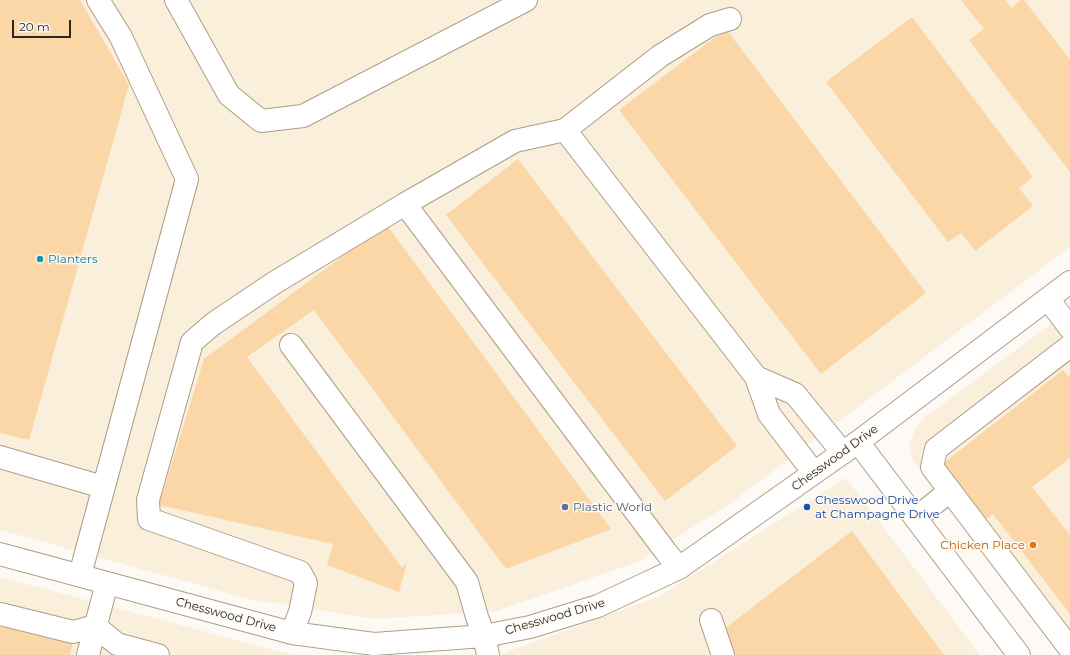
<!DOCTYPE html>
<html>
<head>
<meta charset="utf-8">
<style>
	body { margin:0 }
	#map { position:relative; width:1070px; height:655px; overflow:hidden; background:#fdfaf5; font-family:Montserrat,sans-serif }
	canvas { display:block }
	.scale { position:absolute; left:12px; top:20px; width:59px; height:18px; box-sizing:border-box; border:2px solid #2e271e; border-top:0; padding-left:5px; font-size:12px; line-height:14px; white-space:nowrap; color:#2e271e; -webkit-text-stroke:3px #fdfaf5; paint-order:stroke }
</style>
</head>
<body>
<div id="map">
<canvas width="1070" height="655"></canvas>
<div class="scale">20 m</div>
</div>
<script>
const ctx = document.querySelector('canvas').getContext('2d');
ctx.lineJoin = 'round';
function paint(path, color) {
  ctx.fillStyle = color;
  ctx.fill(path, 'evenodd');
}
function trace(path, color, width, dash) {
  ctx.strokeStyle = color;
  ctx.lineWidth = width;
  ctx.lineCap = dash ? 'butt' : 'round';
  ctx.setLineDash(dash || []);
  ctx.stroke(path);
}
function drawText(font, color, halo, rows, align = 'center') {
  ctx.font = font + ' Montserrat,sans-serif';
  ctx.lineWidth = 3;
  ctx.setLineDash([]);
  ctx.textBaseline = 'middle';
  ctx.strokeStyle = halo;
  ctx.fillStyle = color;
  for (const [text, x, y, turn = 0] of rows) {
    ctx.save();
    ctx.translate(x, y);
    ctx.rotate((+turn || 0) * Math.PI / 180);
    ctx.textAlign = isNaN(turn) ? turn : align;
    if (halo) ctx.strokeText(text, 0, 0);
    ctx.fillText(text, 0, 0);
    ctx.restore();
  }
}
paint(new Path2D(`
	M0 0H1070V247L732 502 640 561 497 611 375 619 249 599 0 530Z
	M1070 310V655H1060L912 459 909 445 915 430 924 418Z
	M846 478 980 655H492L501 654 658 597Z
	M0 577 293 655H0Z`), '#faefda');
paint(new Path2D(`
	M0 0H80L129 85 29 440 0 433Z
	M961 0H1005L1011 8 1021 0H1024L1070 60V172L969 40 984 29Z
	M912 17 1033 177 1019 188 1033 206 975 251 961 233 948 242 826 82Z
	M726 29 926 293 821 374 619 110Z
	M518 159 737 446 665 501 446 215Z
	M386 224 611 529 506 569 314 310 247 357 402 568 407 562 399 592 327 565 333 544 159 505 204 359Z
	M1063 370 1068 377 1070 375V458L1032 487 1070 535V614L993 514 979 525 936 469Z
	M852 531 944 655H727L719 633Z
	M0 620 74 639 70 655H0Z`), '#fbd6a7');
const minor = new Path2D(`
	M176 0 229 95 261 121 303 116 526 0
	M730 19 710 25 660 56 565 130 756 377 769 414 814 473
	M405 204 515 141 565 130
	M1048 299 1070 328
	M291 345 467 582 477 617 484 636 488 655
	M1070 346 936 449 932 467 1070 649
	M756 377 795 394 843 453
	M858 442 1019 655
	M0 457 103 487
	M916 518 950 491
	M0 554 292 633 374 644 484 636 530 627 598 606 679 568 858 442 1070 282
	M80 575 187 179 121 37 98 0
	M0 614 73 632 95 626 117 644 158 655
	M711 620 723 655
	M292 633 300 612 306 583 300 572 149 519 148 500 192 342 213 324 274 283 405 204 666 552 679 568
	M88 655 107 583`);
trace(minor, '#ae9c86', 24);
trace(minor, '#fff', 22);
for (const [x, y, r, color] of [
	[40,259,4,"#0f9aa8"],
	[565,507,4,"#5c6f8a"],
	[807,507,4,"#1a4fb4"],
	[1033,545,4,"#e8710a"]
]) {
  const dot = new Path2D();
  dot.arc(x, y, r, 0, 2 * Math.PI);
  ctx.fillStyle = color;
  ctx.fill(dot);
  trace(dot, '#fdfaf5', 1.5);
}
drawText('12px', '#0d838f', '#fdfaf5', [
	["Planters",48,259]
], 'left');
drawText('12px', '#2e271e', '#fdfaf5', [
	["Chesswood Drive",835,458,-36],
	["Chesswood Drive",226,615,15],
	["Chesswood Drive",555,617,-16]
]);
drawText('12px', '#164399', '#fdfaf5', [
	["Chesswood Drive",815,500],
	["at Champagne Drive",815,514]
], 'left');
drawText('12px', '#4e5e75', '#fdfaf5', [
	["Plastic World",573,507]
], 'left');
drawText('12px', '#c56008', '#fdfaf5', [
	["Chicken Place",1025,545]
], 'right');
</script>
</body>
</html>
